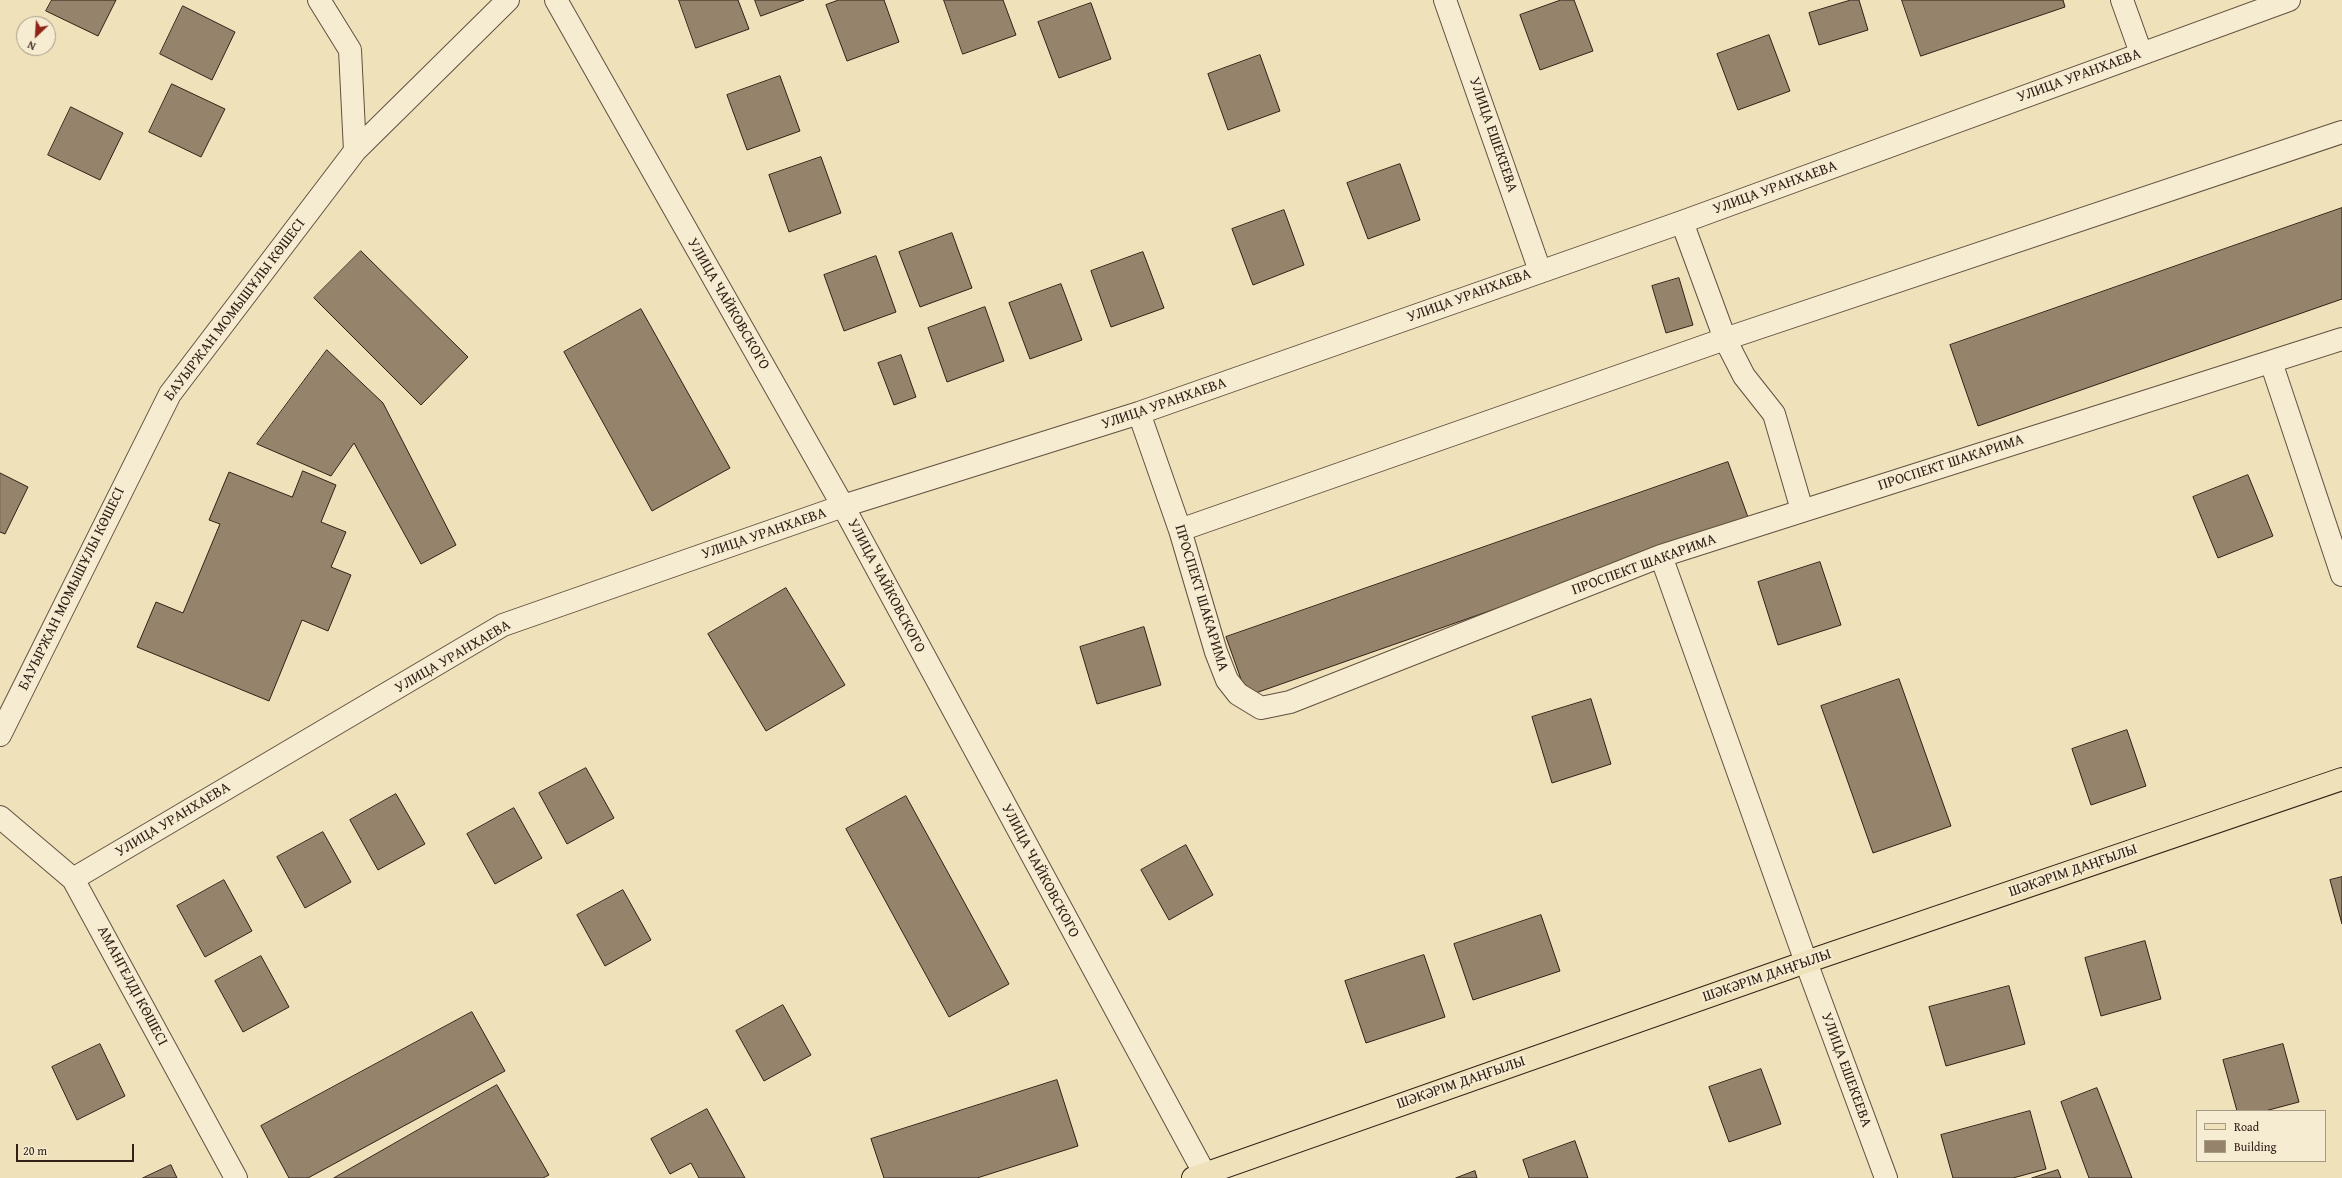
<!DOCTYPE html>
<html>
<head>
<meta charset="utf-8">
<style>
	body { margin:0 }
	#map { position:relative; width:2342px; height:1178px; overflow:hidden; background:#efe1b9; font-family:"Gentium Book Plus",serif }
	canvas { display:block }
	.legend { position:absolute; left:2196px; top:1110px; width:130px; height:52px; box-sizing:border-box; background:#f5ecd2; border:1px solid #a79a87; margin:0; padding:5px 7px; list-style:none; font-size:12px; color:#332017 }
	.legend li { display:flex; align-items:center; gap:8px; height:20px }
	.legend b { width:20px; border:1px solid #a79a87 }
	.north { position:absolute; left:16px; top:16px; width:40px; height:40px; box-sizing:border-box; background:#f5ecd2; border:1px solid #a79a87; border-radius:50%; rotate:205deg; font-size:11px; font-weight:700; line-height:16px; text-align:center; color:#332017 }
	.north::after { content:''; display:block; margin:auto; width:14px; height:18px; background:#8f2418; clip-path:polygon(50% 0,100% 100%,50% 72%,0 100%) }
	.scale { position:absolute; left:16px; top:1144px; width:118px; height:18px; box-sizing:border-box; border:2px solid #332017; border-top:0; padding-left:5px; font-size:12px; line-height:14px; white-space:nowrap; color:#332017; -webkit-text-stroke:3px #f5ecd2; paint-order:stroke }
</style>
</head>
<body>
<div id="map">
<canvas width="2342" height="1178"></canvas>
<ul class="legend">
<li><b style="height:5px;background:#efe1b9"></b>Road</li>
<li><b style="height:11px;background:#95846b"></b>Building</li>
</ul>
<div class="north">N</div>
<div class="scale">20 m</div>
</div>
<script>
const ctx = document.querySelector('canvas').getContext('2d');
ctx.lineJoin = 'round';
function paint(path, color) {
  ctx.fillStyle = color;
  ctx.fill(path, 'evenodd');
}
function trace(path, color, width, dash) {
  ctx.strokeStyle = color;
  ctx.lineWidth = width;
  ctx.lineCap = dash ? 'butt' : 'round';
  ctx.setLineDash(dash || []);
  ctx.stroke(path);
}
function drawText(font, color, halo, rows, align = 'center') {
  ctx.font = font + ' "Gentium Book Plus",serif';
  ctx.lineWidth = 4;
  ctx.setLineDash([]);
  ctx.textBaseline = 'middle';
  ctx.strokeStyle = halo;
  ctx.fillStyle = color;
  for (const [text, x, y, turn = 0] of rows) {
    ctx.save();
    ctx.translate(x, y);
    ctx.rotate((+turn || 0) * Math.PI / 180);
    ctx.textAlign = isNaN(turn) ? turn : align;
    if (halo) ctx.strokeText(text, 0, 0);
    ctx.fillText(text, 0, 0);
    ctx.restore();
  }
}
const building = new Path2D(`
	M52 0H116L98 36 46 11Z
	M679 0H738L749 29 696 48Z
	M755 0H804L761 16Z
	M839 0H884L899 42 847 61 826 5Z
	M944 0H1003L1016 35 963 54Z
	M1561 0H1574L1593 51 1540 70 1520 15Z
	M1851 0H1859L1868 30 1819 45 1809 13Z
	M1902 0H2063L2065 7 1921 56Z
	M1091 3 1111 59 1059 78 1038 22Z
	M183 6 235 32 212 80 160 54Z
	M1769 35 1790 91 1738 110 1717 54Z
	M1260 55 1280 111 1228 130 1208 74Z
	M780 76 800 131 747 150 727 95Z
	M172 84 225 109 201 157 149 132Z
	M71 107 123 133 100 180 48 155Z
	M821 157 841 213 789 232 769 175Z
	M1400 164 1420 220 1368 239 1347 183Z
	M2342 208V299L1978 426 1950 345Z
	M1284 210 1304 265 1253 285 1232 229Z
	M952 233 972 288 920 307 899 252Z
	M361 251 468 357 421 405 314 298Z
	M1143 252 1164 308 1111 327 1091 271Z
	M876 256 896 312 844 331 824 275Z
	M1679 278 1693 325 1666 333 1652 286Z
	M1061 284 1082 340 1030 359 1009 303Z
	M985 307 1004 361 947 382 928 328Z
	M641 309 730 468 652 511 564 352Z
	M327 350 383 403 456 545 421 564 354 443 331 476 257 444Z
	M901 355 916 397 894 405 878 363Z
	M1728 462 1749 520 1247 696 1226 637Z
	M303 471 336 485 321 522 346 532 331 567 351 575 328 631 302 620 269 701 137 647 156 602 183 613 220 524 209 520 229 472 292 497Z
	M0 473 28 487 5 534 0 532Z
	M2248 475 2273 536 2218 558 2193 497Z
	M1820 562 1841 625 1778 645 1758 582Z
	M786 588 845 685 766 731 708 634Z
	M1144 627 1161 685 1097 704 1080 647Z
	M1899 679 1951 826 1873 853 1821 706Z
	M1591 699 1611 764 1552 783 1532 717Z
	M2127 730 2146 786 2091 805 2072 749Z
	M586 768 614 818 567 844 539 793Z
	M396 794 425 844 378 870 350 820Z
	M906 796 1009 984 949 1017 846 829Z
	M514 808 542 858 495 884 467 834Z
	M323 832 351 882 305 908 277 857Z
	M1186 845 1213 895 1169 920 1141 870Z
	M2342 877V924L2330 880Z
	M224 880 252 931 205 957 177 906Z
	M623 890 651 940 605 966 577 915Z
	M1541 915 1560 971 1473 1000 1454 944Z
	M2145 941 2161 999 2101 1016 2085 958Z
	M1424 955 1445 1017 1366 1043 1345 981Z
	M261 956 289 1007 243 1032 215 981Z
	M2009 986 2025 1044 1946 1066 1929 1007Z
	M783 1005 811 1055 764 1081 736 1031Z
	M472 1012 505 1071 308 1178H289L261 1126Z
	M100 1044 125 1096 77 1120 52 1067Z
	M2283 1044 2299 1102 2265 1111H2237L2223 1060Z
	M1761 1069 1781 1124 1729 1142 1709 1087Z
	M1057 1080 1078 1146 977 1178H884L871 1139Z
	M497 1085 549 1175 543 1178H334Z
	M2097 1088 2132 1178H2089L2061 1102Z
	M707 1109 745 1178H699L691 1163 670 1174 651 1139Z
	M2030 1111 2046 1169 2013 1178H1953L1941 1135Z
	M1575 1141 1588 1178H1529L1523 1160Z
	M171 1165 177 1178H143Z
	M2058 1170 2061 1178H2032Z
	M1475 1171 1477 1178H1456Z`);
paint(building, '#95846b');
trace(building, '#332017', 1);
const minor = new Path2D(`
	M319 0 350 50 355 151
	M556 0 843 506 1207 1178
	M1445 0 1540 271
	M2122 0 2141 53
	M1682 222 1725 339 1744 376 1774 414 1802 510
	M2271 362 2342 575
	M1139 413 1180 530 1216 652 1227 680 1238 694 1261 708 1290 702 1661 556 2342 339
	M1180 530 1725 339 2342 132
	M1661 556 1806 962 1886 1178
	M0 735 170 394 355 151 508 0
	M0 817 73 879 236 1178
	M73 879 503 625 843 506 1139 413 1682 222 2289 0`);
const major = new Path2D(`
	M1193 1178 1806 962 2342 779`);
trace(minor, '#625040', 24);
trace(major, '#332017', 24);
trace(minor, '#f5ecd2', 22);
trace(major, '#efe1b9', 22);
drawText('15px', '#332017', '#f5ecd2', [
	["УЛИЦА УРАНХАЕВА",2079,76,-20],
	["УЛИЦА ЕШЕКЕЕВА",1493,135,71],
	["УЛИЦА УРАНХАЕВА",1775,188,-20],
	["УЛИЦА УРАНХАЕВА",1469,296,-20],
	["УЛИЦА ЧАЙКОВСКОГО",728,304,60],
	["БАУЫРЖАН МОМЫШҰЛЫ КӨШЕСІ",235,310,-53],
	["УЛИЦА УРАНХАЕВА",1164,404,-19],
	["ПРОСПЕКТ ШАКАРИМА",1951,463,-18],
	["УЛИЦА УРАНХАЕВА",764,534,-19],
	["ПРОСПЕКТ ШАКАРИМА",1644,565,-20],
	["УЛИЦА ЧАЙКОВСКОГО",886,586,62],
	["БАУЫРЖАН МОМЫШҰЛЫ КӨШЕСІ",72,589,-64],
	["ПРОСПЕКТ ШАКАРИМА",1201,598,73],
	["УЛИЦА УРАНХАЕВА",453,657,-30],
	["УЛИЦА УРАНХАЕВА",173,820,-31],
	["УЛИЦА ЧАЙКОВСКОГО",1040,871,62],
	["ШӘКӘРІМ ДАҢҒЫЛЫ",2073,871,-19],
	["ШӘКӘРІМ ДАҢҒЫЛЫ",1767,976,-19],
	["АМАНГЕЛДІ КӨШЕСІ",132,986,62],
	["УЛИЦА ЕШЕКЕЕВА",1846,1070,70],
	["ШӘКӘРІМ ДАҢҒЫЛЫ",1461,1083,-19]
]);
</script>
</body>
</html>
